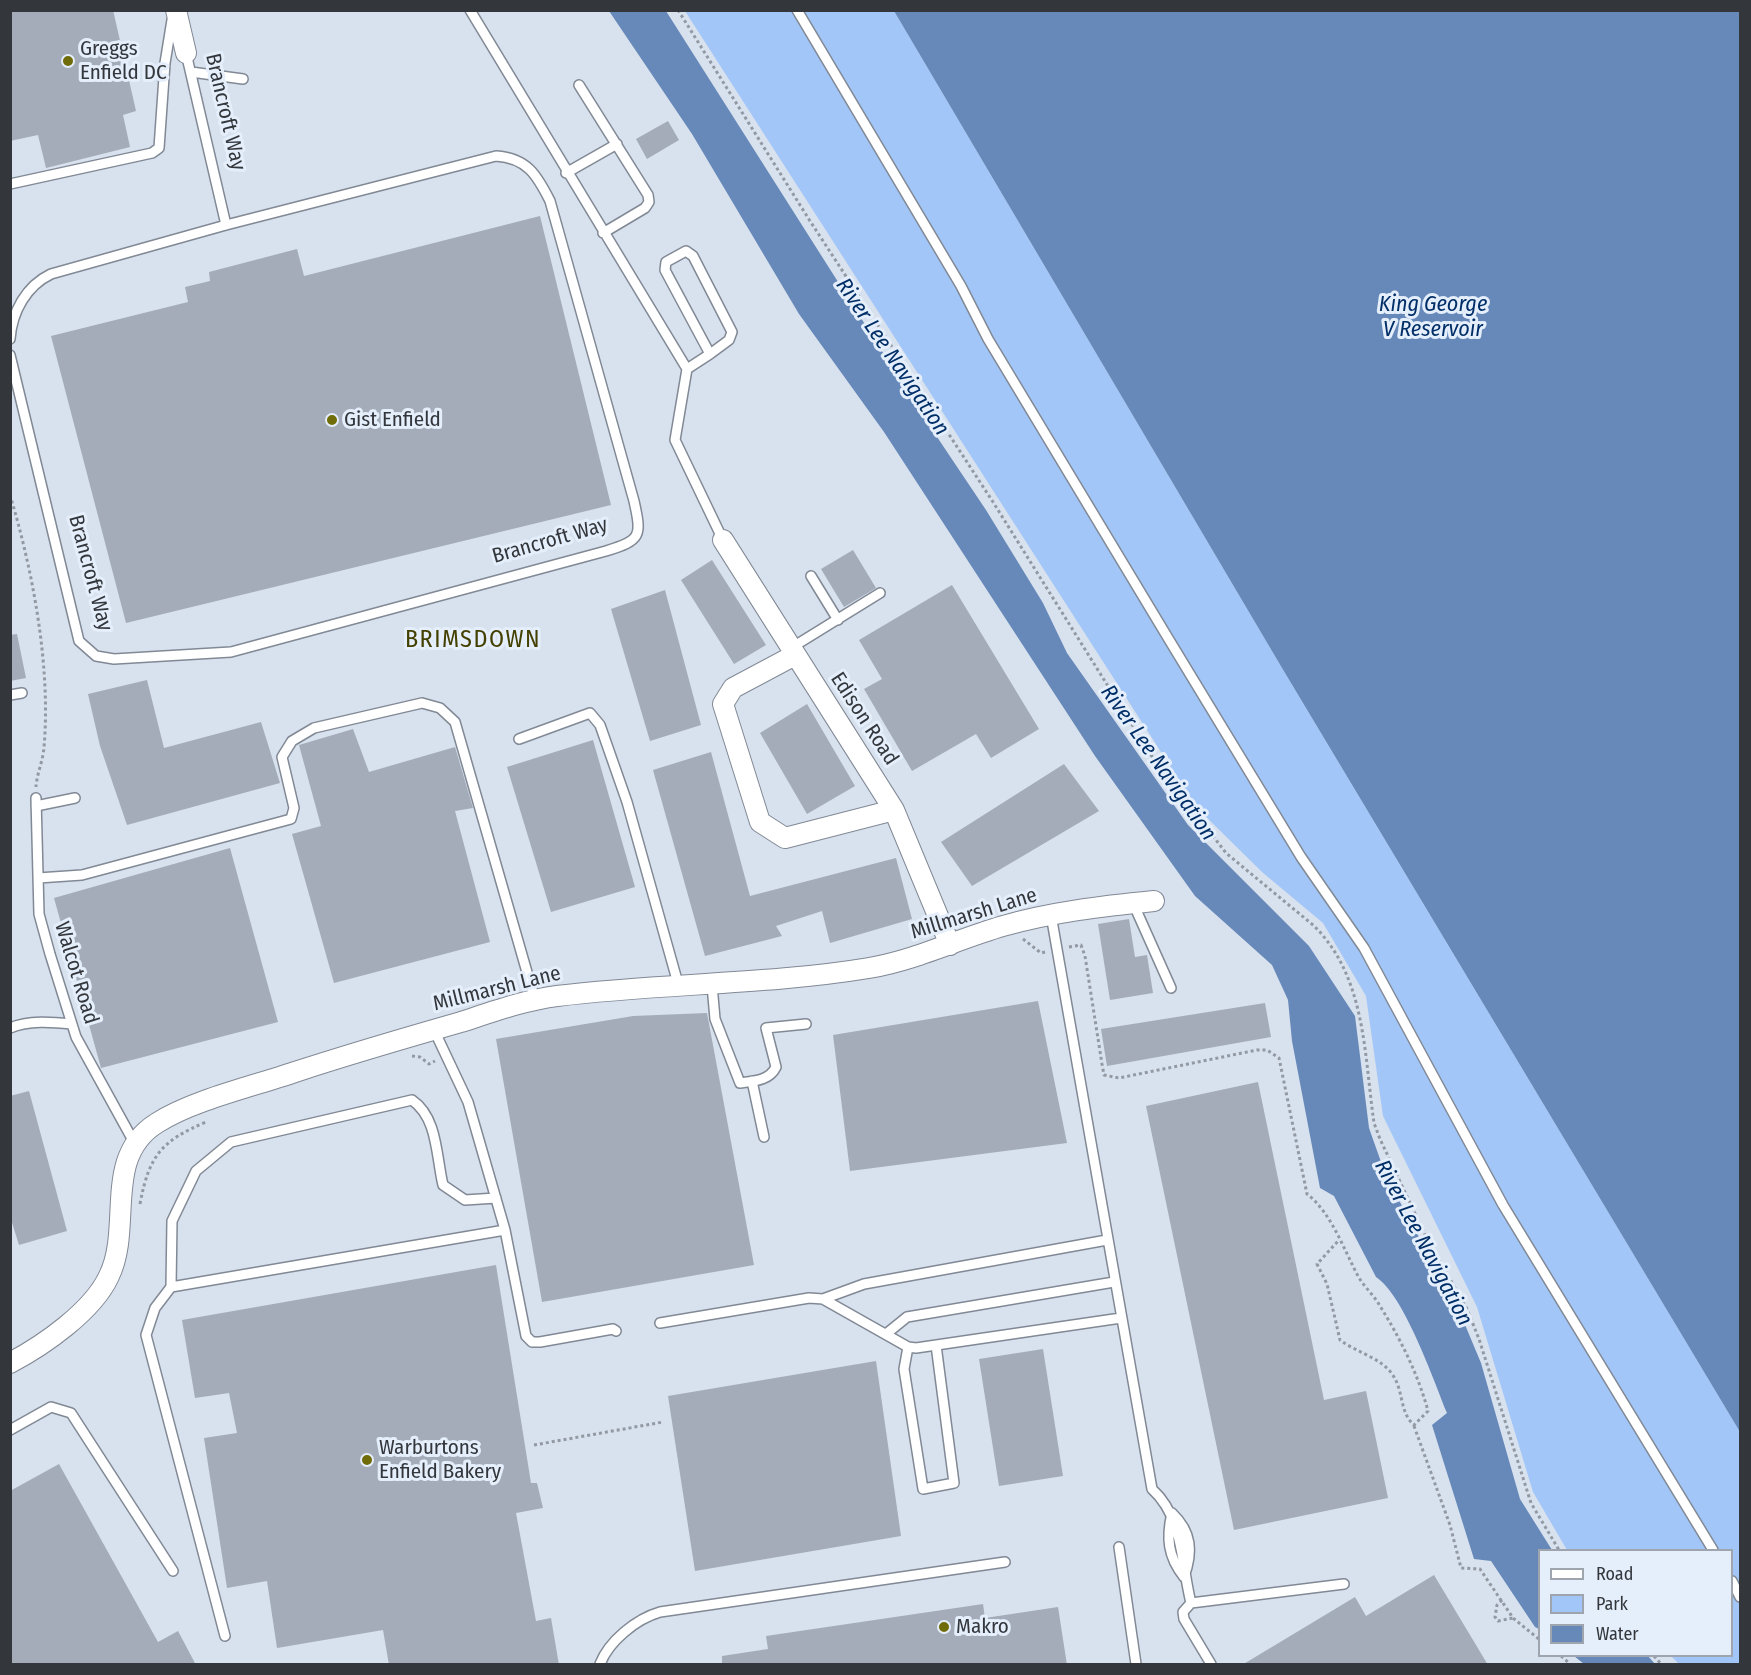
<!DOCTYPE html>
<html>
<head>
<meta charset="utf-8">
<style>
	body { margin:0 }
	#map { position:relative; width:1751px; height:1675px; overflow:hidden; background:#d8e1ee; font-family:"Fira Sans Condensed",sans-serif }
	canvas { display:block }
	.frame { position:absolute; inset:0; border:12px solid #33373c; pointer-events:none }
	.legend { position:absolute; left:1538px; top:1549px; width:195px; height:108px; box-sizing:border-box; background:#e5eefb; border:2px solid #9ea5af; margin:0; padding:8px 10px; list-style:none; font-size:18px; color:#33373c }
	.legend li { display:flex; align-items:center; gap:12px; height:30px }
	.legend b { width:30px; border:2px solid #9ea5af }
</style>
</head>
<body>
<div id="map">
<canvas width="1751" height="1675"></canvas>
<div class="frame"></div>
<ul class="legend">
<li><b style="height:8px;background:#fff"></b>Road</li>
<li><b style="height:16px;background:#a2c6f8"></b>Park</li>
<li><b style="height:16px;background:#6789b9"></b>Water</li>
</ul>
</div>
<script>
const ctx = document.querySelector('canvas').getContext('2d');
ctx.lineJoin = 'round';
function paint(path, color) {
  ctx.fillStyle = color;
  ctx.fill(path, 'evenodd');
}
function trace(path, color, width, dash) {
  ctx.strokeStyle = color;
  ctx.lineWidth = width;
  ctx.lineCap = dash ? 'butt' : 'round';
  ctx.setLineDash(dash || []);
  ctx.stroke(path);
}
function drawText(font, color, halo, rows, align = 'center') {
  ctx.font = font + ' "Fira Sans Condensed",sans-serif';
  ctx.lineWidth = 6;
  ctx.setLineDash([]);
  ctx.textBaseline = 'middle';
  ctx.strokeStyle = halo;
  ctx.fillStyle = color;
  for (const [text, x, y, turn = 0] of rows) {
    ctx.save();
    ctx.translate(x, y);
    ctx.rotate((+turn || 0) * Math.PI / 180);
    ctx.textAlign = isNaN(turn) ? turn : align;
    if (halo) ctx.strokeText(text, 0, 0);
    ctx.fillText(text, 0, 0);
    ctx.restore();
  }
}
paint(new Path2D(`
	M685 11H894L1282 668 1740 1432V1664H1679L1671 1656H1732V1550H1567L1533 1492 1477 1307 1383 1116 1366 996 1323 923 1262 872 1197 808Z`), '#a2c6f8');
paint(new Path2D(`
	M609 11H666L927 422 986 510 1043 603 1067 653 1188 825 1309 946 1355 1016 1369 1128 1386 1176 1416 1232 1448 1284 1481 1363 1520 1499 1552 1550H1540L1539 1629 1535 1627 1491 1561 1474 1559 1432 1425 1447 1413C1434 1381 1404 1295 1376 1277L1334 1196 1320 1188 1292 1041 1288 1000 1272 965 1195 896 1095 756 884 432 799 314 692 134Z
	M894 11H1740V1432L1282 668Z
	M1574 1656H1648L1655 1664H1584Z`), '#6789b9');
paint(new Path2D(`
	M10 10H113L136 111 123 115 130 147 46 168 38 135 10 141Z
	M668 121 679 140 647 159 636 139Z
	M540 216 611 505 126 623 51 336 188 302 185 287 210 281 209 272 297 249 304 276Z
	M853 550 876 588 844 607 821 569Z
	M712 560 766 645 734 664 681 580Z
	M952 585 1039 729 991 758 976 734 912 771 864 689 882 679 859 640Z
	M665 590 701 725 650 741 611 609Z
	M17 634 26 678 10 681V635Z
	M147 680 164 748 261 722 280 783 127 825 100 746 88 694Z
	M807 704 855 786 807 814 760 733Z
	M353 729 369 772 455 747 473 808 455 811 490 942 334 983 292 834 321 826 299 745Z
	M593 740 635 887 551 912 507 767Z
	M711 752 750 896 896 858 912 919 830 943 822 911 776 926 782 936 705 956 653 770Z
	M1064 764 1099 811 972 886 941 842Z
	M230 848 278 1022 101 1068 54 898Z
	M1129 919 1135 957 1147 955 1153 993 1110 1000 1098 924Z
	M1038 1001 1067 1143 850 1171 833 1035Z
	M1265 1003 1271 1037 1107 1066 1101 1029Z
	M707 1013 754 1265 542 1302 496 1039 633 1016Z
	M1258 1082 1324 1400 1366 1391 1388 1498 1234 1530 1146 1106Z
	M29 1091 67 1231 19 1245 10 1216V1096Z
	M496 1265 531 1483H537L543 1508 516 1513 536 1621 551 1618 559 1665H389L383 1630 277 1648 267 1581 227 1588 204 1438 237 1433 229 1393 195 1398 182 1320Z
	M1043 1349 1063 1476 999 1486 979 1359Z
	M876 1361 901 1536 695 1571 668 1396Z
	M59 1464 158 1642 178 1631 196 1665H10V1491Z
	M1434 1575 1488 1665H1242L1355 1597 1366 1616Z
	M983 1604 985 1618 1058 1607 1067 1665H722V1656L768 1649 766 1636Z`), '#a3acb8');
const lane = new Path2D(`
	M470 10 687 369 675 440 723 540
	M797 10 961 286 988 339 1168 638 1301 857 1364 948 1503 1205 1713 1550
	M186 53 226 225
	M191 72 243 79
	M579 85 648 195 649 202 645 208 603 233
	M566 173 617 144
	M10 184 152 153 159 148 165 63 172 20
	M686 251 693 256 732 332 729 340 710 354 665 270 666 262Z
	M10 339C12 312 26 286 51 274L226 225 496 156C527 158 537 175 550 201L634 501C642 537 641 540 606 551L231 652 114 659 96 656 79 641 10 355
	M687 369 710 354
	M811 576 838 620
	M791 648 880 593
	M10 695 22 693
	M519 739 590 713 600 725 627 802 679 987
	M36 798 39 914 50 954 76 1037 135 1144
	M36 806 75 798
	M38 878 82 875 291 819 294 808 282 757 292 741 314 728 422 703 440 708 455 722 535 1000
	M1133 903 1171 988
	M1051 915 1152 1489C1184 1518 1181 1564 1191 1603
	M712 985 715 1019 740 1083C754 1081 769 1081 776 1067L766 1028 806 1024
	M10 1028C29 1020 52 1022 72 1024
	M434 1030 468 1102 505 1230 526 1336 532 1342H540L613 1329 616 1331
	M752 1081 764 1137
	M171 1287 172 1221 196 1171 231 1142 412 1100C438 1118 436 1156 443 1185L465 1200 496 1198
	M823 1299 864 1284 1107 1240
	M660 1323 809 1298 823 1299 908 1347 916 1348 1121 1318
	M886 1334 907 1317 1114 1282
	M908 1347 904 1369 923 1489 954 1483 936 1345
	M10 1430 51 1407 71 1413 173 1571
	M1172 1513C1192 1532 1193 1552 1184 1577 1168 1557 1166 1538 1172 1513Z
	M1119 1547 1136 1664
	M1732 1581 1740 1597
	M225 1636 146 1335 155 1308 171 1287 505 1230
	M600 1664C609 1641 636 1619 660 1612L1005 1562
	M1211 1664 1184 1619 1183 1612 1191 1603 1344 1584`);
const street = new Path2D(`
	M176 10 186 53
	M723 540 894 810 950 945
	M795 655 733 688 723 704 760 822 785 838 894 810
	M10 1363C44 1345 93 1311 109 1276 133 1227 102 1157 157 1123 193 1100 254 1086 295 1072 350 1054 405 1038 461 1022 492 1012 525 1000 557 996 661 983 766 985 869 968 916 960 958 939 1003 926 1052 912 1103 906 1154 901`);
trace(lane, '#818995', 12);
trace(street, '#818995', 22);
trace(new Path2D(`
	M678 10 810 221 993 502 1151 755 1226 853 1313 925C1366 976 1364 1054 1374 1123L1380 1139 1426 1237 1467 1309 1479 1339 1531 1503 1559 1550
	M10 495C33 571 51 668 44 747 43 761 37 773 36 787
	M1023 939 1041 953 1045 952
	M1069 947 1081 945 1085 956 1102 1064 1104 1075 1119 1078 1257 1050H1267L1279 1058 1307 1194C1331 1212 1344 1250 1358 1276 1364 1287 1374 1295 1380 1306 1400 1338 1418 1374 1428 1411L1414 1425C1399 1412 1404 1390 1392 1374 1381 1358 1356 1352 1340 1340L1327 1284 1317 1264 1339 1240
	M412 1056 420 1057 429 1064 435 1061
	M140 1204C149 1156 161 1141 206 1122
	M1414 1426 1450 1525 1461 1568 1480 1569 1513 1618 1540 1640
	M534 1445 663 1422
	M1502 1600 1497 1605 1495 1617 1498 1621 1513 1618
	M1561 1656 1570 1664
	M1654 1656 1661 1664`), '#9299a2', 3, [3, 3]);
trace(lane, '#fff', 9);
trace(street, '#fff', 20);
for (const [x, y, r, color] of [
	[68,61,6,"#706c09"],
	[332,420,6,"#706c09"],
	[367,1460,6,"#706c09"],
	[944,1627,6,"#706c09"]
]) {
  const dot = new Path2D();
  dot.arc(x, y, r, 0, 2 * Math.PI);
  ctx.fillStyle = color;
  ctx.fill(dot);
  trace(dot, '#e5eefb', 2);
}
drawText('21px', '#33373c', '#e5eefb', [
	["Greggs",80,49],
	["Enfield DC",80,73],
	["Gist Enfield",344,420],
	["Warburtons",379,1448],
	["Enfield Bakery",379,1472],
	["Makro",956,1627]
], 'left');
drawText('21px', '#33373c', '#e5eefb', [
	["Brancroft Way",225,112,77],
	["Brancroft Way",550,541,-16],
	["Brancroft Way",90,573,75],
	["Edison Road",864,719,57],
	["Millmarsh Lane",974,914,-17],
	["Walcot Road",76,973,73],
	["Millmarsh Lane",497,989,-14]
]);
drawText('italic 22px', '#002e67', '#e5eefb', [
	["King George",1433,305],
	["V Reservoir",1433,330],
	["River Lee Navigation",892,357,56],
	["River Lee Navigation",1158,763,55],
	["River Lee Navigation",1423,1243,62]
]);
ctx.letterSpacing = '1.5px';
drawText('24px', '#434000', '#e5eefb', [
	["BRIMSDOWN",473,640]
]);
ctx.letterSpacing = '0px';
</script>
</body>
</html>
